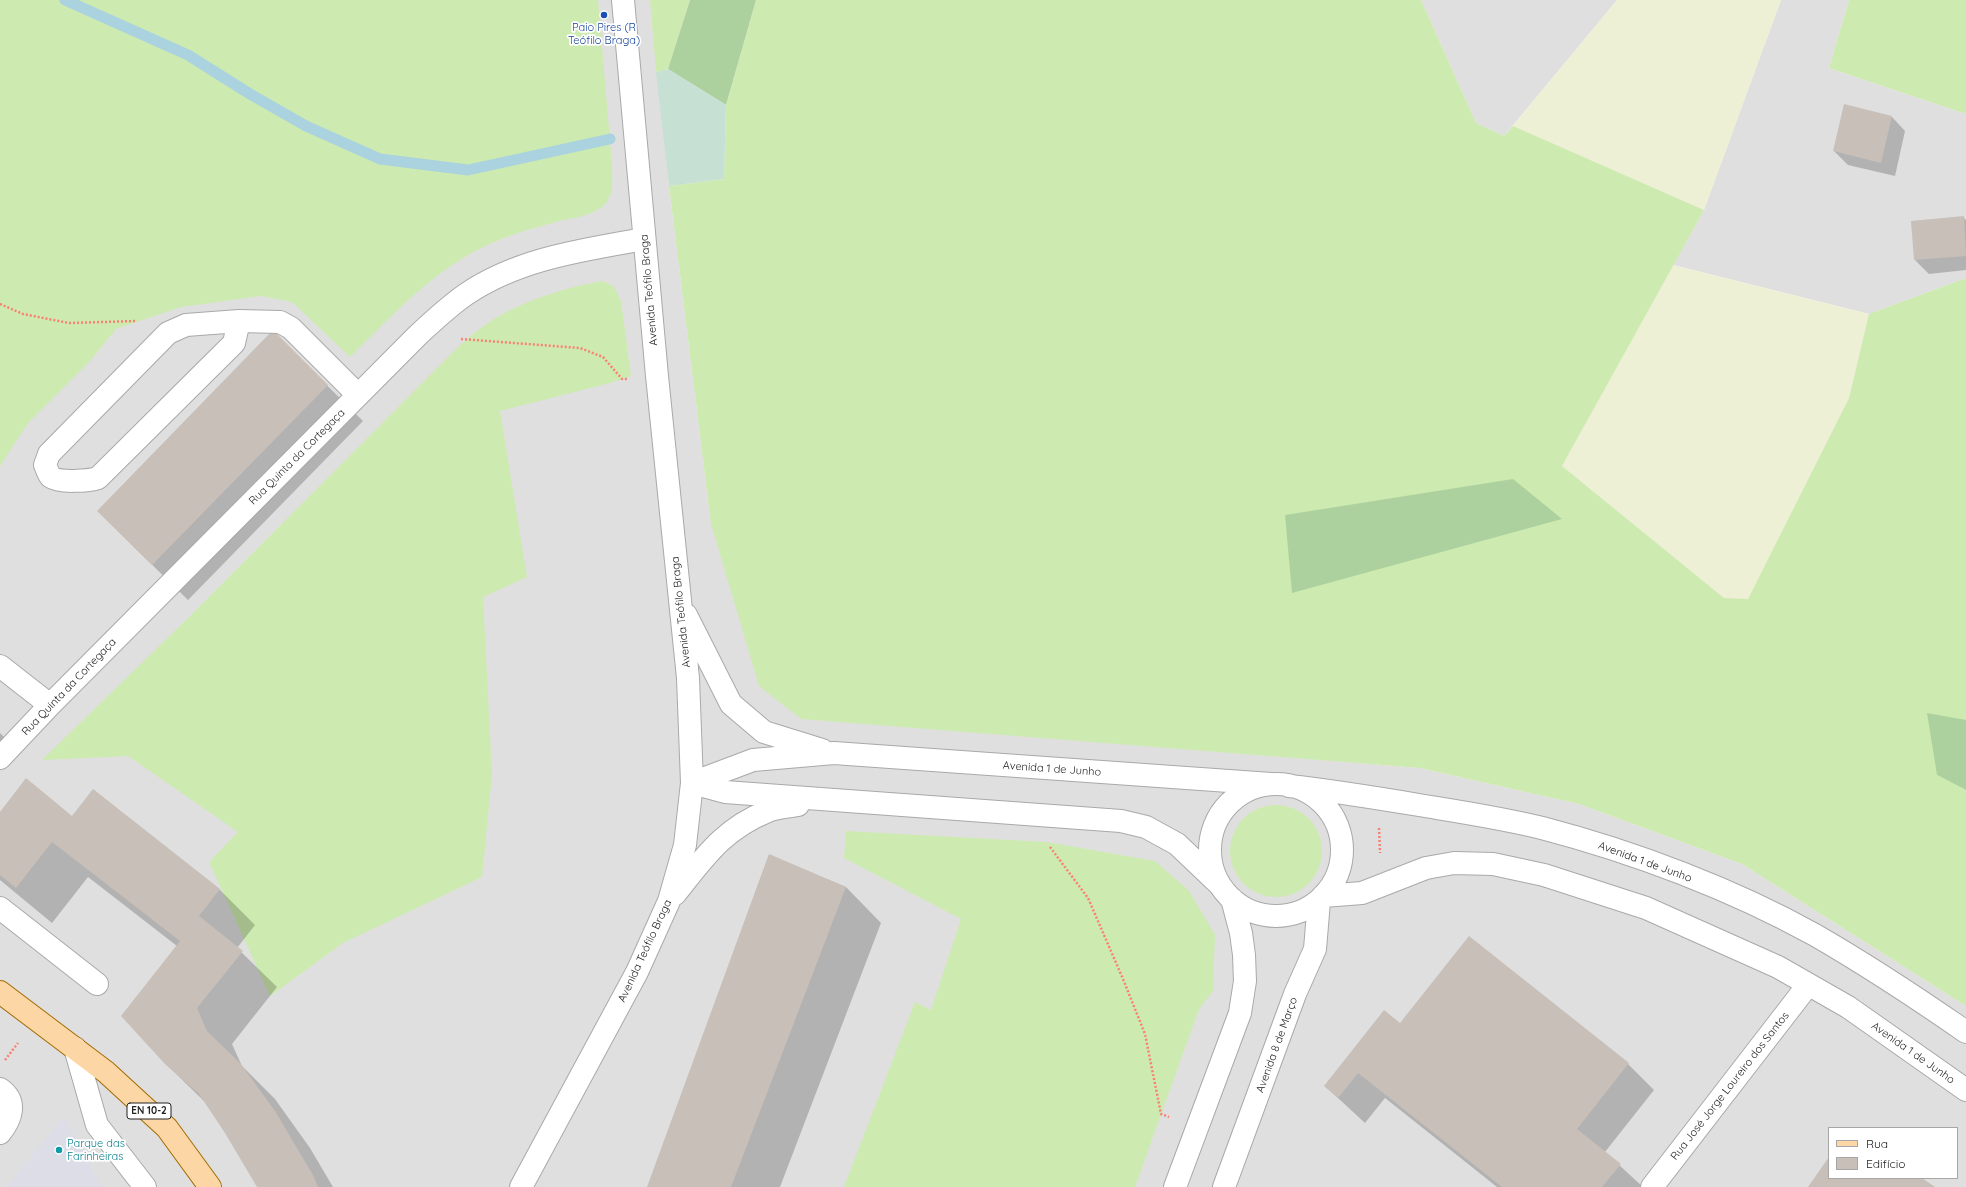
<!DOCTYPE html>
<html>
<head>
<meta charset="utf-8">
<style>
	body { margin:0 }
	#map { position:relative; width:1966px; height:1187px; overflow:hidden; background:#f2efe9; font-family:Quicksand,sans-serif }
	canvas { display:block }
	.legend { position:absolute; left:1828px; top:1127px; width:130px; height:52px; box-sizing:border-box; background:#fff; border:1px solid #a7a7a7; margin:0; padding:5px 7px; list-style:none; font-size:12px; color:#222 }
	.legend li { display:flex; align-items:center; gap:8px; height:20px }
	.legend b { width:20px; border:1px solid #a7a7a7 }
</style>
</head>
<body>
<div id="map">
<canvas width="1966" height="1187"></canvas>
<ul class="legend">
<li><b style="height:5px;background:#fcd6a4"></b>Rua</li>
<li><b style="height:11px;background:#c7bfb8"></b>Edifício</li>
</ul>
</div>
<script>
const ctx = document.querySelector('canvas').getContext('2d');
ctx.lineJoin = 'round';
function paint(path, color) {
  ctx.fillStyle = color;
  ctx.fill(path, 'evenodd');
}
function trace(path, color, width, dash) {
  ctx.strokeStyle = color;
  ctx.lineWidth = width;
  ctx.lineCap = dash ? 'butt' : 'round';
  ctx.setLineDash(dash || []);
  ctx.stroke(path);
}
function drawText(font, color, halo, rows, align = 'center') {
  ctx.font = font + ' Quicksand,sans-serif';
  ctx.lineWidth = 3.5;
  ctx.setLineDash([]);
  ctx.textBaseline = 'middle';
  ctx.strokeStyle = halo;
  ctx.fillStyle = color;
  for (const [text, x, y, turn = 0] of rows) {
    ctx.save();
    ctx.translate(x, y);
    ctx.rotate((+turn || 0) * Math.PI / 180);
    ctx.textAlign = isNaN(turn) ? turn : align;
    if (halo) ctx.strokeText(text, 0, 0);
    ctx.fillText(text, 0, 0);
    ctx.restore();
  }
}
paint(new Path2D(`
	M0 0H650L669 186 711 524 1198 750 1420 768 1579 804 1742 864 1966 1006V1187H0ZM1829 1128H1957V1178H1829Z
	M1421 0H1617L1504 136 1476 123Z
	M1781 0H1849L1829 68 1966 114V278L1869 314 1673 265 1704 210Z`), '#e0dfdf');
paint(new Path2D(`
	M1617 0H1781L1704 210 1513 126Z
	M1673 265 1869 314 1849 398 1748 599 1724 598 1562 466Z`), '#eef0d5');
paint(new Path2D(`
	M0 0H598L612 165C612 179 615 197 602 207 591 216 572 218 559 221 539 227 518 232 499 240 437 265 396 312 350 357L292 302 261 296 181 307 116 329 89 362 28 423 0 466Z
	M650 0H690L668 69 656 72Z
	M756 0H1421L1476 123 1504 136 1513 126 1704 210 1562 466 1724 598 1748 599 1849 398 1869 314 1966 278V720L1937 775 1966 790V1006L1742 864 1579 804 1420 768 801 719 759 686 711 524 669 186 724 179 726 105Z
	M1849 0H1966V114L1829 68Z
	M603 281 614 287 621 301 631 376 610 383 500 411 527 577 483 597 492 775 482 877 343 943 270 996 209 862 238 832 128 756 42 760 188 618 459 346C469 338 478 329 488 323 516 303 569 286 603 281Z
	M1230 851a46 46 0 1 1 92 0a46 46 0 1 1-92 0Z
	M846 831 1047 842 1155 861 1189 891 1215 935 1213 991 1199 1009 1135 1187H844L915 1002 931 1010 961 919 844 858Z`), '#cdebb0');
paint(new Path2D(`
	M690 0H756L726 105 668 69Z
	M1513 479 1562 519 1292 593 1285 515Z
	M1927 713 1966 720V790L1937 775Z`), '#add19e');
paint(new Path2D(`
	M668 69 726 105 724 179 669 186 656 72Z`), '#c6e0d4');
paint(new Path2D(`
	M64 1116 102 1187H7L8 1185Z`), '#dddde8');
paint(new Path2D(`
	M1892 117 1905 131 1895 176 1848 165 1834 151Z
	M1963 217 1966 220V270L1929 274 1915 260Z
	M273 332 363 421 188 600 133 546Z
	M0 733 7 740 0 749Z
	M0 813 73 818 219 889 255 925 237 948 277 987 232 1044 242 1066 275 1099 310 1148 333 1187H259L226 1132 207 1104 165 1063 177 946 88 877 52 923 0 880Z
	M769 855 846 887 881 923 780 1187H648Z
	M1400 1024 1628 1064 1654 1090 1605 1152 1643 1187H1497L1385 1098 1365 1123 1325 1086Z`), '#0003');
trace(new Path2D(`
	M65 0 188 55 250 94 306 126 380 159 468 170 610 139`), '#aad3df', 11);
paint(new Path2D(`
	M1844 104 1892 116 1881 163 1833 151Z
	M1964 216 1966 256 1914 260 1911 221Z
	M273 330 328 385 152 565 97 511Z
	M26 778 72 816 93 789 220 889 199 916 243 951 197 1008 207 1031 240 1063 275 1111 313 1175 318 1187H257L225 1133 199 1094 165 1064 121 1016 180 941 52 842 16 888 0 875V812Z
	M769 854 846 887 731 1187H647Z
	M1469 936 1629 1063 1577 1129 1621 1164 1602 1187H1502L1358 1073 1338 1098 1324 1086 1384 1010 1400 1023Z
	M1829 1157V1178H1922L1935 1187H1808Z`), '#c7bfb8');
const minor = new Path2D(`
	M239 321 234 343 98 478C89 481 59 483 51 477 48 474 47 469 45 465L49 454 168 333 186 325 239 321 280 322 291 328 358 395
	M686 615 731 704 764 732 822 750
	M0 666 50 705
	M0 758 50 705 418 335C433 321 448 307 465 295 517 259 582 250 644 239
	M692 783 753 760 834 753 1271 784
	M692 783 725 792 1121 821 1146 827 1177 844 1219 884
	M1210 850a66 66 0 1 1 132 0a66 66 0 1 1-132 0Z
	M1289 786C1336 791 1383 799 1431 807 1468 813 1506 819 1542 828 1634 852 1732 889 1815 935 1867 965 1917 998 1966 1032
	M675 894C704 858 723 829 768 811 777 807 788 807 798 805
	M1323 896 1362 893 1426 868 1454 863 1493 864 1544 875 1646 908 1778 967 1848 1007 1966 1090
	M0 908 97 984
	M75 1048 97 1125 145 1187
	M0 1089C18 1102 11 1119 0 1133
	M521 1187 637 972 669 901 685 845 692 783 688 678 657 376 623 0
	M1175 1187 1240 1013 1245 981 1244 955 1241 933 1232 899
	M1224 1187 1295 994 1315 949 1319 901
	M1652 1187 1808 985`);
const major = new Path2D(`
	M0 992 106 1072 167 1128 210 1187`);
trace(minor, '#a9a9a9', 24);
trace(major, '#a06b00', 24);
trace(new Path2D(`
	M0 304 23 314 69 323 137 321
	M461 339 580 348 603 357 622 379H627
	M1379 828 1380 853
	M1050 847 1088 898 1123 979 1145 1034 1161 1114 1169 1117
	M5 1060 18 1043`), '#fa8072', 2.5, [2, 2]);
trace(minor, '#fff', 22);
trace(major, '#fcd6a4', 22);
for (const [x, y, r, color] of [
	[604,15,4,"#1a4fb4"],
	[59,1150,4,"#0f9aa8"]
]) {
  const dot = new Path2D();
  dot.arc(x, y, r, 0, 2 * Math.PI);
  ctx.fillStyle = color;
  ctx.fill(dot);
  trace(dot, '#fff', 1.5);
}
for (const [x, y, w] of [
	[149,1111,44]
]) {
  const box = new Path2D();
  box.roundRect(x - w / 2, y - 8, w, 16, 3);
  ctx.fillStyle = '#fff';
  ctx.fill(box);
  trace(box, '#222', 1);
}
drawText('bold 10px', '#222', null, [
	["EN 10-2",149,1111]
]);
drawText('11px', '#164399', '#fff', [
	["Paio Pires (R",604,28],
	["Teófilo Braga)",604,41]
]);
drawText('11px', '#222', '#fff', [
	["Avenida Teófilo Braga",649,290,-95],
	["Rua Quinta da Cortegaça",297,457,-45],
	["Avenida Teófilo Braga",681,612,-96],
	["Rua Quinta da Cortegaça",69,687,-46],
	["Avenida 1 de Junho",1052,769,4],
	["Avenida 1 de Junho",1645,862,20],
	["Avenida Teófilo Braga",645,951,-65],
	["Avenida 8 de Março",1277,1045,-70],
	["Avenida 1 de Junho",1913,1053,35],
	["Rua José Jorge Loureiro dos Santos",1730,1086,-52]
]);
drawText('11px', '#0d838f', '#fff', [
	["Parque das",67,1144],
	["Farinheiras",67,1157]
], 'left');
</script>
</body>
</html>
